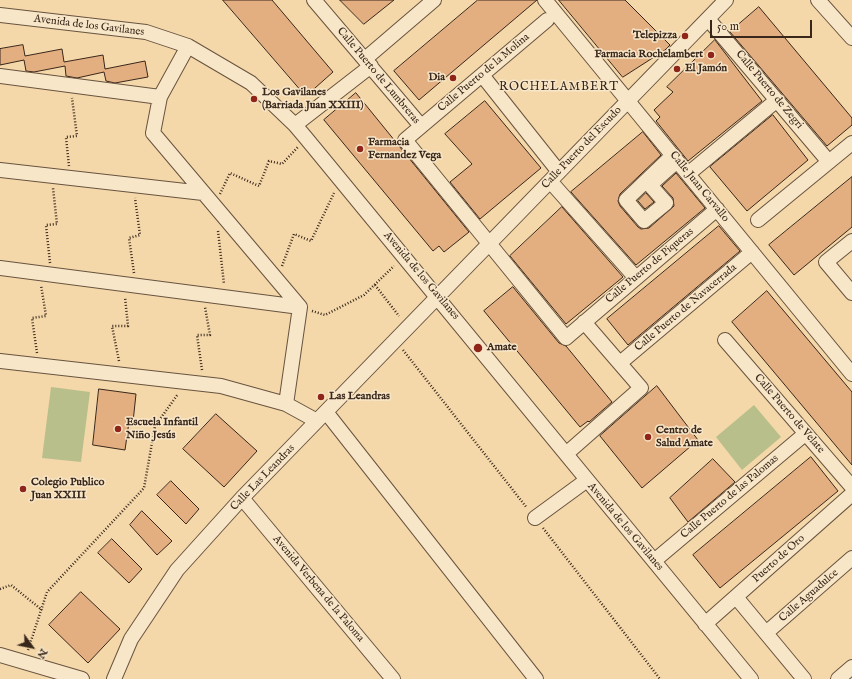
<!DOCTYPE html>
<html>
<head>
<meta charset="utf-8">
<style>
	body { margin:0 }
	#map { position:relative; width:852px; height:679px; overflow:hidden; background:#f4d8aa; font-family:"IM FELL English",serif }
	canvas { display:block }
	.north { position:absolute; left:12px; top:627px; width:40px; height:40px; -webkit-text-stroke:3px #f8e6c8; paint-order:stroke; rotate:123deg; font-size:11px; font-weight:700; line-height:16px; text-align:center; color:#39271b }
	.north::after { content:''; display:block; margin:auto; width:14px; height:18px; background:#39271b; clip-path:polygon(50% 0,100% 100%,50% 72%,0 100%) }
	.scale { position:absolute; left:710px; top:20px; width:102px; height:18px; box-sizing:border-box; border:2px solid #39271b; border-top:0; padding-left:5px; font-size:12px; line-height:14px; white-space:nowrap; color:#39271b; -webkit-text-stroke:3px #f8e6c8; paint-order:stroke }
</style>
</head>
<body>
<div id="map">
<canvas width="852" height="679"></canvas>
<div class="north">N</div>
<div class="scale">50 m</div>
</div>
<script>
const ctx = document.querySelector('canvas').getContext('2d');
ctx.lineJoin = 'round';
function paint(path, color) {
  ctx.fillStyle = color;
  ctx.fill(path, 'evenodd');
}
function trace(path, color, width, dash) {
  ctx.strokeStyle = color;
  ctx.lineWidth = width;
  ctx.lineCap = dash ? 'butt' : 'round';
  ctx.setLineDash(dash || []);
  ctx.stroke(path);
}
function drawText(font, color, halo, rows, align = 'center') {
  ctx.font = font + ' "IM FELL English",serif';
  ctx.lineWidth = 3;
  ctx.setLineDash([]);
  ctx.textBaseline = 'middle';
  ctx.strokeStyle = halo;
  ctx.fillStyle = color;
  for (const [text, x, y, turn = 0] of rows) {
    ctx.save();
    ctx.translate(x, y);
    ctx.rotate((+turn || 0) * Math.PI / 180);
    ctx.textAlign = isNaN(turn) ? turn : align;
    if (halo) ctx.strokeText(text, 0, 0);
    ctx.fillText(text, 0, 0);
    ctx.restore();
  }
}
paint(new Path2D(`
	M51 387 90 392 81 462 42 458Z
	M754 405 781 437 742 470 716 437Z`), '#b9bf8a');
const building = new Path2D(`
	M223 0H272L333 72 306 96Z
	M340 0H394L364 24Z
	M478 0H537L419 100 394 71Z
	M559 0H625L670 45 665 50 623 77Z
	M759 7 852 118V125L827 146 730 32Z
	M715 40 762 101 688 161 656 121 660 117 654 110 673 92 667 87Z
	M23 45 25 56 62 49 64 62 103 55 105 69 145 61 148 77 115 83 106 81 104 72 77 78 66 76 65 66 34 72 26 71 24 60 0 65V49Z
	M356 93 469 232 444 252 439 246 433 251 324 120Z
	M485 101 541 168 480 219 450 182 472 164 445 134Z
	M773 115 808 160 747 211 710 167Z
	M643 132 661 155 620 194 618 201 620 206 638 227 641 229 649 228 674 206 673 198 662 186 676 173 705 208 636 265 571 192Z
	M852 177V227L794 275 769 245Z
	M646 193 654 202 645 209 638 201Z
	M562 207 623 277 566 324 510 256Z
	M719 226 740 251 628 345 607 319Z
	M513 287 559 343 566 346 612 402 589 422 588 421 580 427 484 311Z
	M767 291 852 392V465L732 322Z
	M657 386 698 440 642 488 600 436Z
	M99 389 136 394 133 422H129L125 450 93 445Z
	M216 414 257 451 224 487 183 449Z
	M811 457 838 491 720 588 693 555Z
	M713 459 735 482 688 522 670 498Z
	M171 481 199 509 186 524 157 495Z
	M142 511 172 541 157 555 130 525Z
	M112 539 142 569 129 583 98 553Z
	M81 592 120 629 88 663 49 625Z`);
paint(building, '#e3ae80');
trace(building, '#39271b', 1);
const minor = new Path2D(`
	M314 0 421 126
	M545 0 852 374
	M818 0 852 38
	M0 15 146 32 188 46 251 83 295 125 306 138 751 679
	M708 19 829 162
	M547 20 405 140 566 338 717 209
	M188 46 160 97 153 133 300 307 286 404
	M365 59 434 0
	M482 75 559 172
	M0 76 160 97
	M295 125 371 66
	M673 155 626 200 644 221 666 203 650 185 677 161
	M0 170 203 193
	M688 174 777 100
	M550 181 636 278
	M758 220 852 143
	M852 241 826 262 852 293
	M0 268 300 307
	M725 340 852 487
	M0 361 221 386 286 404 317 421
	M620 363 752 252
	M326 412 536 679
	M566 454 641 388 584 322
	M242 498 393 679
	M535 518 587 480
	M654 561 805 434
	M736 597 804 679
	M705 624 852 494
	M766 633 852 558
	M0 655 82 679
	M114 679 131 639 177 570 242 498 726 0
	M838 679 852 667`);
trace(minor, '#68533f', 16);
trace(new Path2D(`
	M69 166 66 137 77 136 72 98
	M220 194 230 173 259 186 269 161 282 164 298 147
	M218 231 224 284
	M50 263 46 225 57 224 53 188
	M282 266 294 234 311 241 334 193
	M134 273 129 238 140 235 135 198
	M375 285 399 316
	M312 311 325 315 364 295 394 266
	M403 350 527 508
	M37 353 32 318 46 316 41 285
	M119 361 112 326H128L125 297
	M202 370 197 335H210L205 307
	M543 528 660 679
	M0 589 11 585 42 610
	M28 650 47 592 144 488 155 426 178 394`), '#39271b', 2.5, [1, 2]);
trace(minor, '#f8e6c8', 14);
for (const [x, y, r, color] of [
	[685,36,4,"#8f2418"],
	[711,55,4,"#8f2418"],
	[677,69,4,"#8f2418"],
	[453,78,4,"#8f2418"],
	[254,99,4,"#8f2418"],
	[360,149,4,"#8f2418"],
	[478,348,5,"#8f2418"],
	[321,397,4,"#8f2418"],
	[118,429,4,"#8f2418"],
	[648,437,4,"#8f2418"],
	[23,489,4,"#8f2418"]
]) {
  const dot = new Path2D();
  dot.arc(x, y, r, 0, 2 * Math.PI);
  ctx.fillStyle = color;
  ctx.fill(dot);
  trace(dot, '#f8e6c8', 1.5);
}
drawText('11px', '#39271b', '#f8e6c8', [
	["Avenida de los Gavilanes",89,26,7],
	["Calle Puerto de la Molina",484,73,-40],
	["Calle Puerto de Lumbreras",378,76,50],
	["Calle Puerto de Zegri",769,90,50],
	["Calle Puerto del Escudo",582,148,-46],
	["Calle Juan Carvallo",699,187,51],
	["Calle Puerto de Piqueras",650,266,-40],
	["Avenida de los Gavilanes",421,276,50],
	["Calle Puerto de Navacerrada",686,308,-40],
	["Calle Puerto de Velate",789,414,49],
	["Calle Las Leandras",263,478,-46],
	["Calle Puerto de las Palomas",730,497,-40],
	["Avenida de los Gavilanes",625,527,50],
	["Puerto de Oro",779,559,-42],
	["Avenida Verbena de la Paloma",318,589,50],
	["Calle Aguadulce",809,596,-41]
]);
drawText('bold 11px', '#39271b', '#f8e6c8', [
	["Telepizza",677,36,"right"],
	["Farmacia Rochelambert",703,55,"right"],
	["El Jamón",685,69],
	["Dia",445,78,"right"],
	["Los Gavilanes",262,93],
	["(Barriada Juan XXIII)",262,106],
	["Farmacia",368,143],
	["Fernandez Vega",368,156],
	["Amate",487,348],
	["Las Leandras",329,397],
	["Escuela Infantil",126,423],
	["Niño Jesús",126,436],
	["Centro de",656,431],
	["Salud Amate",656,444],
	["Colegio Publico",31,483],
	["Juan XXIII",31,496]
], 'left');
ctx.letterSpacing = '1px';
drawText('12px', '#39271b', '#f8e6c8', [
	["ROCHELAMBERT",559,88]
]);
ctx.letterSpacing = '0px';
</script>
</body>
</html>
